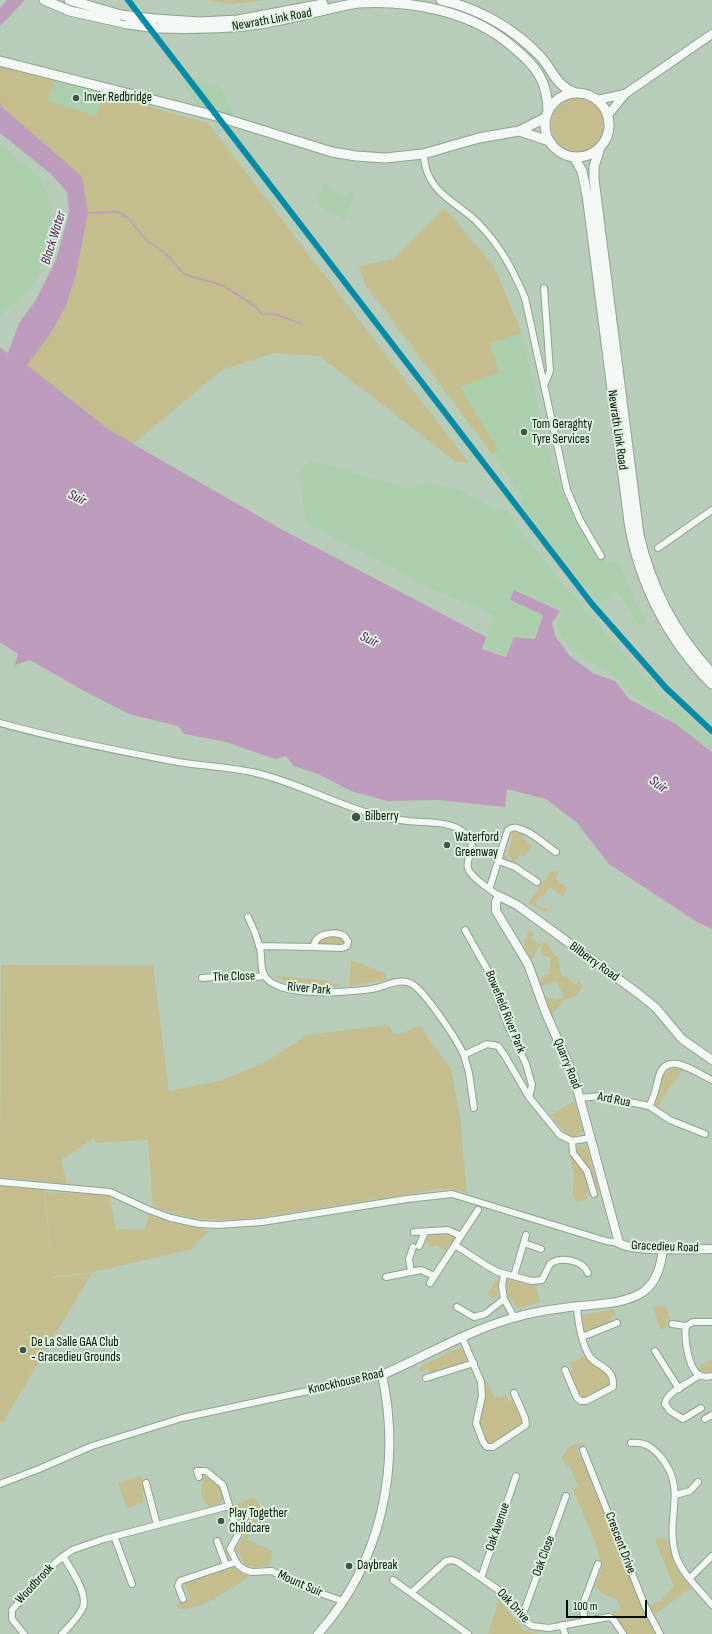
<!DOCTYPE html>
<html>
<head>
<meta charset="utf-8">
<style>
	body { margin:0 }
	#map { position:relative; width:712px; height:1634px; overflow:hidden; background:#b8cdb9; font-family:"Sofia Sans Condensed",sans-serif }
	canvas { display:block }
	.scale { position:absolute; left:566px; top:1600px; width:81px; height:18px; box-sizing:border-box; border:2px solid #041206; border-top:0; padding-left:5px; font-size:12px; line-height:14px; white-space:nowrap; color:#041206; -webkit-text-stroke:3px #ddf1de; paint-order:stroke }
</style>
</head>
<body>
<div id="map">
<canvas width="712" height="1634"></canvas>
<div class="scale">100 m</div>
</div>
<script>
const ctx = document.querySelector('canvas').getContext('2d');
ctx.lineJoin = 'round';
function paint(path, color) {
  ctx.fillStyle = color;
  ctx.fill(path, 'evenodd');
}
function trace(path, color, width, dash) {
  ctx.strokeStyle = color;
  ctx.lineWidth = width;
  ctx.lineCap = dash ? 'butt' : 'round';
  ctx.setLineDash(dash || []);
  ctx.stroke(path);
}
function drawText(font, color, halo, rows, align = 'center') {
  ctx.font = font + ' "Sofia Sans Condensed",sans-serif';
  ctx.lineWidth = 4;
  ctx.setLineDash([]);
  ctx.textBaseline = 'middle';
  ctx.strokeStyle = halo;
  ctx.fillStyle = color;
  for (const [text, x, y, turn = 0] of rows) {
    ctx.save();
    ctx.translate(x, y);
    ctx.rotate((+turn || 0) * Math.PI / 180);
    ctx.textAlign = isNaN(turn) ? turn : align;
    if (halo) ctx.strokeText(text, 0, 0);
    ctx.fillText(text, 0, 0);
    ctx.restore();
  }
}
paint(new Path2D(`
	M193 77 201 83 219 85 235 117 198 107 183 84Z
	M56 81 105 94 96 116 77 112 47 100Z
	M0 144 40 177 52 205 50 230 38 276 22 299 0 315Z
	M323 185 347 196 349 191 355 193 345 221 317 204Z
	M522 333 551 459 561 492 599 561 603 558 606 561H619L634 600 647 621 639 626 617 591 601 605 580 581 520 503 524 498 492 454 498 449 460 387 499 373 490 343Z
	M309 460 409 489 429 483 457 489 500 512 507 510 516 520 515 524 564 585 659 694 712 738V750L671 719 632 696 613 674 583 658 571 649 558 631 557 624 564 610 557 606 545 603 514 590 509 601 542 615 534 637 514 636 506 655 484 648 494 615 415 582 390 566 306 523 299 475Z`), '#abcead');
paint(new Path2D(`
	M206 0H264L232 4Z
	M0 65 56 81 47 100 96 116 105 94 208 123 469 463 456 462 320 356 275 353 222 370 133 444 107 428 27 365 49 336 66 306 76 274 88 213 77 172 2 107 0 102Z
	M551 125a27 27 0 1 1 54 0a27 27 0 1 1-54 0Z
	M444 208 493 264 522 333 490 343 499 373 460 387 498 449 492 454 365 284 359 266 393 259Z
	M514 831 524 834 522 838 532 845 524 857 520 854 516 862H511L512 857 508 856 507 860 503 858 504 855H507L513 835 509 834Z
	M552 870 559 873 555 879 567 888 562 896 550 887 543 896 541 895 535 904 543 909 545 907 549 909 545 912 528 903Z
	M529 929 534 933 531 938 540 944 547 941 554 956H558L561 975 567 977 575 985 579 981 583 986 575 997 566 999 551 1015 544 997 552 998 553 1001 564 997 556 981 540 987 539 983 544 975 549 973 551 958 540 954 543 944 535 951V957L531 960 524 945Z
	M329 936H340L345 943 343 945H319L317 943 319 940Z
	M351 960 386 974V980L349 986Z
	M1 965 153 966 169 1091 223 1080 267 1061 307 1035 389 1025 393 1033 400 1034 420 1026 451 1069 460 1117 467 1193 451 1189 433 1190 270 1216 225 1220 193 1218 153 1207 148 1140 96 1143 94 1138 61 1160 67 1184 0 1177Z
	M274 976 325 980 341 986C319 986 293 989 274 976Z
	M674 1067 683 1069 657 1107 655 1104 664 1074Z
	M574 1101 584 1131 573 1137 567 1135 551 1115Z
	M578 1146 587 1147 599 1190 595 1189 591 1171 576 1153Z
	M568 1151 585 1172 590 1190 586 1194 587 1199 576 1202 573 1194 574 1173Z
	M0 1185 44 1188 53 1278 92 1273 3 1422 0 1423Z
	M45 1192 109 1195 116 1229 145 1230 149 1214 179 1224 209 1230 192 1249 93 1272 53 1277Z
	M449 1233 454 1236 455 1239 446 1251 434 1245 432 1247 428 1245 429 1243 425 1240 430 1234Z
	M498 1278V1294L494 1299 487 1294Z
	M507 1278 536 1285 540 1302 518 1309C511 1299 498 1289 507 1278Z
	M653 1306H665L671 1319H666V1328L660 1329Z
	M614 1309 616 1315C608 1318 612 1320 607 1324 601 1328 591 1331 584 1331L582 1315Z
	M462 1347 467 1362 447 1370 432 1373 427 1369 420 1372 419 1369 422 1365Z
	M586 1356C593 1368 611 1369 610 1386L584 1399 579 1396 569 1375 573 1370 569 1363Z
	M712 1359V1372H703L698 1369 702 1364Z
	M485 1378 494 1397H500L505 1394 509 1401 513 1400 524 1421 521 1427 489 1445C469 1424 489 1403 483 1379Z
	M583 1442 585 1446 576 1450 579 1456 585 1459 646 1617 657 1634H626L614 1614 613 1611 621 1610 617 1600 605 1595 595 1586 603 1567 601 1566 596 1544 573 1490 578 1486 570 1467H566L562 1457 570 1446Z
	M203 1475 219 1486 223 1499 221 1503 209 1507 201 1495Z
	M141 1476 145 1489 142 1494 144 1502 127 1508 118 1483Z
	M254 1497 262 1510 253 1530 248 1528 254 1515 242 1509 237 1518 233 1505Z
	M241 1527 251 1530 247 1540 272 1551 270 1565 255 1567 246 1565 236 1550 243 1537Z
	M656 1538 667 1539 675 1566 691 1588 654 1615 650 1605 662 1600 674 1587 656 1543Z
	M232 1567 244 1575 250 1576C232 1588 201 1611 179 1609L176 1605 190 1599 184 1582Z
	M499 1599 523 1630 539 1634H488Z`), '#c4bd8e');
paint(new Path2D(`
	M7 0H25L0 26V8Z
	M0 102 2 107 77 172 82 177 88 213 76 274 66 306 49 336 27 365 107 428 140 448 281 529 486 637 482 649 506 657 514 637 535 639 543 615 510 600 514 590 560 611 552 623 555 636 570 656 593 673 615 681 629 699 676 724 712 752V929L697 922 609 864 577 823 546 799 507 789 505 807 437 800 387 801 351 791 318 774 294 766 286 756 275 759 226 742 185 734 178 726 129 714 84 691 30 660 15 665 18 654 0 642V348L8 353 19 323 36 300 56 260 69 213 67 192 51 174 0 133Z`), '#bc9bbc');
trace(new Path2D(`
	M87 213 118 212 128 218 147 241 165 253 184 274 224 286 255 306 262 314 278 315 302 324`), '#bc9bbc', 1.5);
const minor = new Path2D(`
	M423 154C425 160 425 168 428 174 437 197 465 208 480 225 501 247 513 270 525 298L567 490 580 520 601 556
	M544 386 550 371 544 288
	M658 548 712 510
	M0 723C58 739 118 751 178 762 203 766 230 767 256 773 296 782 332 803 372 814 384 817 396 820 408 821 423 823 445 821 459 829 484 843 464 856 468 868 471 878 491 890 499 896
	M499 861 515 867 537 882
	M489 889C493 880 506 832 508 830 511 827 516 827 520 829 533 832 545 845 556 852
	M248 917C253 927 257 937 260 948 262 956 260 968 264 975 278 999 348 992 372 989 384 987 398 978 410 983 424 989 457 1040 464 1055L487 1044 498 1046 505 1056 529 1097 560 1135 572 1141 590 1138
	M465 930 487 969 506 1021 526 1064 532 1085 529 1097
	M259 946 314 947C314 934 333 931 343 935L348 941 347 946 342 948 314 947
	M202 978 228 976 254 977 265 976
	M464 1055 469 1073 474 1108
	M580 1098 600 1096 649 1106C655 1097 656 1086 659 1076 667 1049 698 1074 712 1080
	M649 1106 670 1120 705 1134
	M572 1141 573 1153 587 1171 594 1194
	M0 1182 110 1192 149 1210 171 1218 199 1224 218 1225 262 1222 407 1199 452 1194 606 1241 619 1243
	M414 1232 448 1230 461 1236
	M524 1243 541 1249
	M455 1245 487 1266 498 1272 532 1281 542 1280 550 1264C560 1256 583 1260 588 1273
	M419 1246 425 1232
	M411 1272 409 1259 413 1247
	M514 1276 526 1235
	M386 1277 421 1270 434 1276
	M430 1283 478 1210
	M504 1299 514 1317
	M457 1307 474 1317 485 1314 504 1299 502 1286 504 1274
	M672 1324 686 1326 693 1322H712
	M686 1326C684 1338 688 1368 699 1375 703 1377 708 1377 712 1376
	M462 1337 481 1382 482 1396 476 1423 483 1442 487 1447H493L526 1425 525 1418 514 1393
	M582 1337 617 1323
	M655 1351 679 1389
	M565 1370 577 1398 581 1401H586L613 1387C615 1367 596 1366 590 1357 581 1342 578 1323 577 1306
	M699 1375C690 1384 667 1390 665 1404L670 1411 683 1419 701 1408
	M426 1378 474 1363
	M705 1419 712 1415
	M631 1443C644 1442 651 1446 660 1456 689 1490 664 1517 676 1556 682 1574 700 1590 712 1605
	M583 1450 645 1606 660 1634
	M199 1477 197 1471H206L223 1485 238 1535 230 1549 238 1565 245 1570 252 1572 272 1571 302 1587 343 1601
	M146 1483 157 1525
	M0 1484 39 1469 92 1446 182 1418 382 1375
	M675 1495 690 1491 698 1482
	M236 1526 243 1522 247 1514
	M114 1536 132 1584
	M217 1541 226 1565
	M481 1578 516 1476
	M690 1578 712 1556
	M393 1580 468 1634
	M412 1592 446 1561 452 1560 458 1562 503 1593 524 1620 532 1626 549 1628 609 1617 613 1619 623 1634
	M183 1599 178 1586 180 1581 236 1562
	M522 1617 566 1496
	M584 1620 583 1604 598 1564
	M562 1625 565 1634
	M24 1634 12 1619V1610L56 1562 72 1550 104 1539 229 1506
	M62 1634C69 1626 79 1617 83 1607 88 1593 70 1568 63 1556`);
const tertiary = new Path2D(`
	M597 100 625 94
	M608 115 625 94 712 34
	M712 1060 682 1039 656 1008 639 994 517 905 499 896 496 902V911L528 964 545 1011 574 1077 619 1243C631 1252 694 1249 712 1249
	M318 1634C381 1563 402 1467 382 1375 426 1356 467 1331 513 1318 529 1313 546 1310 563 1308 588 1304 622 1306 643 1292 657 1282 661 1265 663 1249`);
const secondary = new Path2D(`
	M44 0 70 11 128 24
	M69 0 121 15
	M441 0C478 8 513 28 540 56 553 70 555 85 575 93
	M154 19 200 22 238 20 323 4
	M157 28C194 29 230 29 266 23 297 18 327 8 358 3 412 0 472 11 513 47 536 66 547 80 548 110
	M0 61 216 116 332 152 356 156 385 158 423 154 479 138 519 131 545 118
	M545 125a32 32 0 1 1 64 0a32 32 0 1 1-64 0Z
	M519 131 549 141
	M600 147 594 167V179L639 535C651 587 676 635 712 673
	M574 157 582 171 587 195 629 522C639 583 668 640 712 684`);
trace(minor, '#90a191', 8);
trace(tertiary, '#90a191', 10);
trace(secondary, '#90a191', 11);
trace(minor, '#f4f8f4', 6);
trace(tertiary, '#f4f8f4', 8);
trace(secondary, '#f4f8f4', 9);
trace(new Path2D(`
	M124 0 574 586 658 683 695 720 712 733
	M0 735 243 787 387 826`), '#bbc2bc', 1.5, [2, 4]);
const secondaryBridge = new Path2D(`
	M121 15 154 19
	M128 24 157 28`);
trace(secondaryBridge, '#90a191', 11, []);
trace(secondaryBridge, '#f4f8f4', 9);
trace(new Path2D(`
	M128 0 592 604 666 688 712 731`), '#018ba6', 6);
for (const [x, y, r, color] of [
	[76,98,4,"#435345"],
	[524,432,4,"#435345"],
	[356,817,5,"#435345"],
	[447,845,4,"#435345"],
	[23,1350,4,"#435345"],
	[221,1521,4,"#435345"],
	[349,1566,4,"#435345"]
]) {
  const dot = new Path2D();
  dot.arc(x, y, r, 0, 2 * Math.PI);
  ctx.fillStyle = color;
  ctx.fill(dot);
  trace(dot, '#ddf1de', 1.5);
}
drawText('13px', '#041206', '#ddf1de', [
	["Newrath Link Road",272,20,-10],
	["Newrath Link Road",617,430,82],
	["Bilberry Road",594,962,36],
	["The Close",234,977,-2],
	["River Park",309,989,5],
	["Bowefield River Park",505,1012,68],
	["Quarry Road",567,1064,68],
	["Ard Rua",614,1100,11],
	["Gracedieu Road",665,1247,2],
	["Knockhouse Road",346,1382,-13],
	["Oak Avenue",498,1527,-71],
	["Crescent Drive",620,1543,69],
	["Oak Close",544,1556,-70],
	["Woodbrook",35,1584,-47],
	["Mount Suir",300,1584,24],
	["Oak Drive",513,1606,47]
]);
drawText('13px', '#041206', '#ddf1de', [
	["Inver Redbridge",84,98],
	["Tom Geraghty",532,425],
	["Tyre Services",532,440],
	["Bilberry",365,817],
	["Waterford",455,838],
	["Greenway",455,853],
	["De La Salle GAA Club",31,1343],
	["- Gracedieu Grounds",31,1358],
	["Play Together",229,1514],
	["Childcare",229,1529],
	["Daybreak",357,1566]
], 'left');
drawText('italic 14px', '#58115a', '#ddf1de', [
	["Black Water",54,238,-73],
	["Suir",77,498,26],
	["Suir",369,640,26],
	["Suir",658,785,37]
]);
</script>
</body>
</html>
